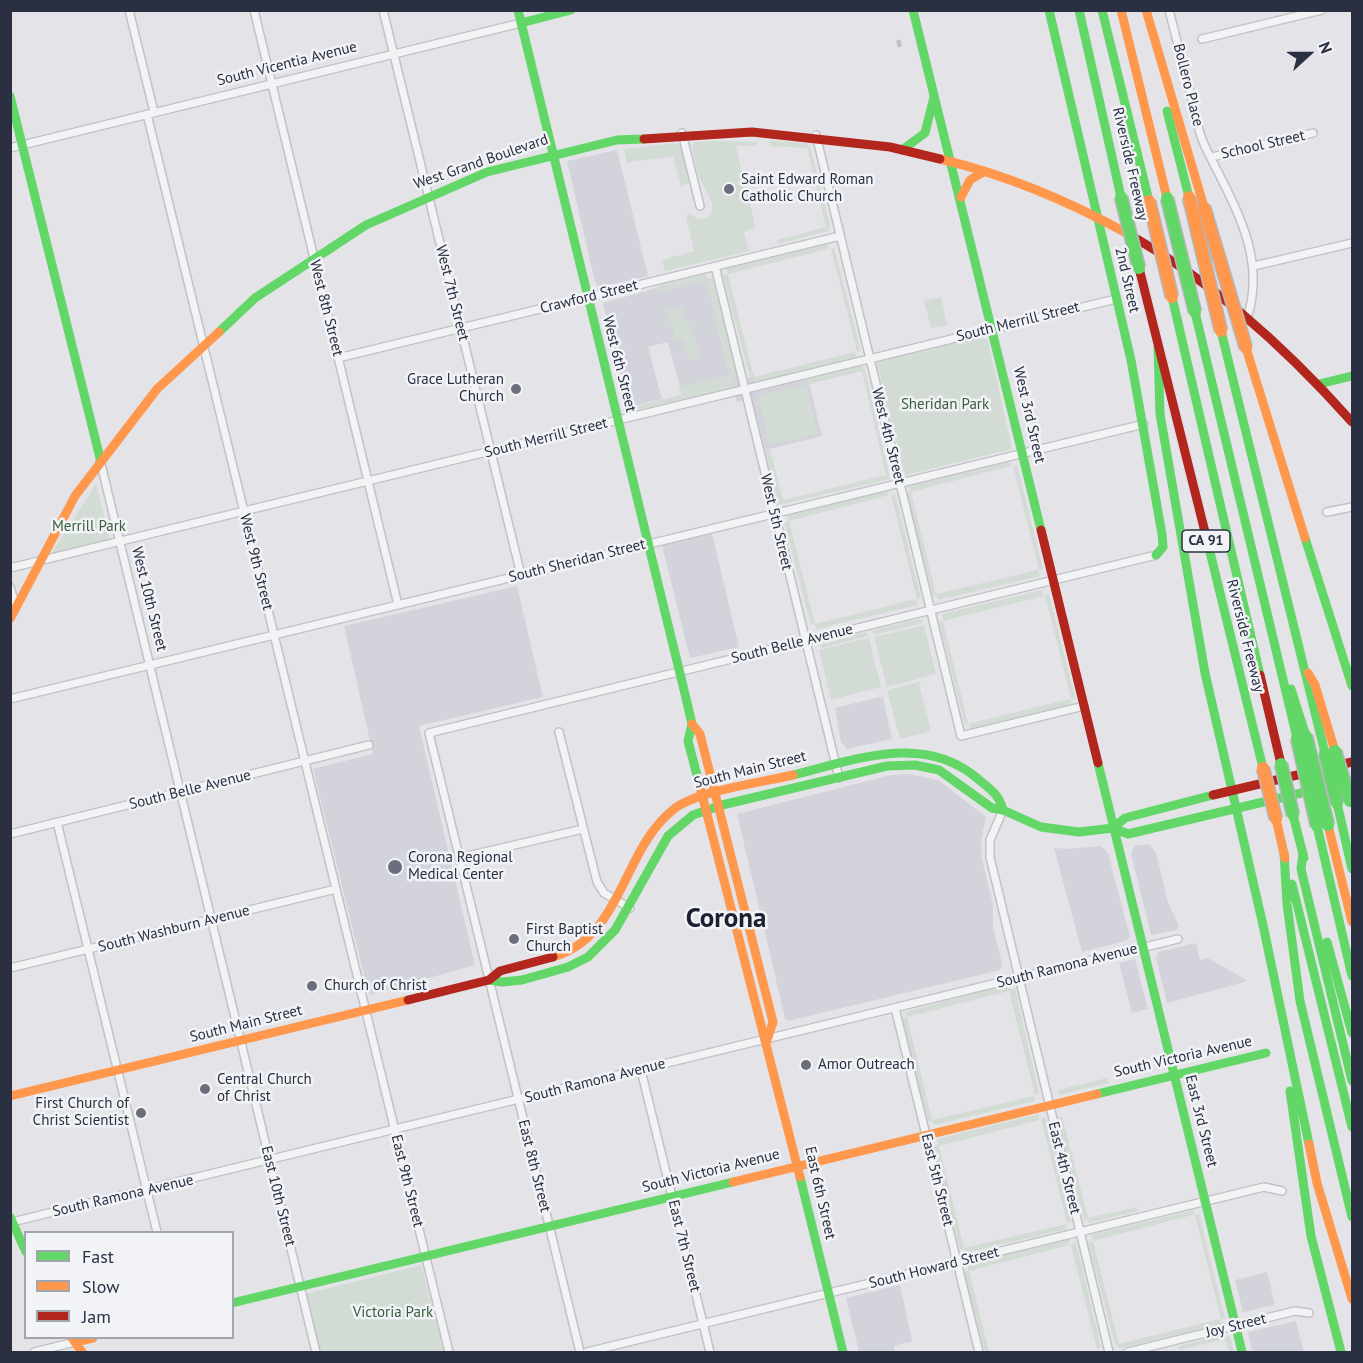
<!DOCTYPE html>
<html>
<head>
<meta charset="utf-8">
<style>
	body { margin:0 }
	#map { position:relative; width:1363px; height:1363px; overflow:hidden; background:#e4e4e8; font-family:"PT Sans",sans-serif }
	canvas { display:block }
	.frame { position:absolute; inset:0; border:12px solid #2a2f41; pointer-events:none }
	.legend { position:absolute; left:24px; top:1231px; width:210px; height:108px; box-sizing:border-box; background:#f1f3f7; border:2px solid #a1a5ae; margin:0; padding:8px 10px; list-style:none; font-size:18px; color:#2a2f41 }
	.legend li { display:flex; align-items:center; gap:12px; height:30px }
	.legend b { width:30px; border:2px solid #a1a5ae }
	.north { position:absolute; left:1279px; top:24px; width:60px; height:60px; -webkit-text-stroke:4px #f1f3f7; paint-order:stroke; rotate:69deg; font-size:16px; font-weight:700; line-height:24px; text-align:center; color:#2a2f41 }
	.north::after { content:''; display:block; margin:auto; width:21px; height:27px; background:#2a2f41; clip-path:polygon(50% 0,100% 100%,50% 72%,0 100%) }
</style>
</head>
<body>
<div id="map">
<canvas width="1363" height="1363"></canvas>
<div class="frame"></div>
<ul class="legend">
<li><b style="height:8px;background:#63d668"></b>Fast</li>
<li><b style="height:8px;background:#ff974d"></b>Slow</li>
<li><b style="height:8px;background:#b3261e"></b>Jam</li>
</ul>
<div class="north">N</div>
</div>
<script>
const ctx = document.querySelector('canvas').getContext('2d');
ctx.lineJoin = 'round';
function paint(path, color) {
  ctx.fillStyle = color;
  ctx.fill(path, 'evenodd');
}
function trace(path, color, width, dash) {
  ctx.strokeStyle = color;
  ctx.lineWidth = width;
  ctx.lineCap = dash ? 'butt' : 'round';
  ctx.setLineDash(dash || []);
  ctx.stroke(path);
}
function drawText(font, color, halo, rows, align = 'center') {
  ctx.font = font + ' "PT Sans",sans-serif';
  ctx.lineWidth = 5;
  ctx.setLineDash([]);
  ctx.textBaseline = 'middle';
  ctx.strokeStyle = halo;
  ctx.fillStyle = color;
  for (const [text, x, y, turn = 0] of rows) {
    ctx.save();
    ctx.translate(x, y);
    ctx.rotate((+turn || 0) * Math.PI / 180);
    ctx.textAlign = isNaN(turn) ? turn : align;
    if (halo) ctx.strokeText(text, 0, 0);
    ctx.fillText(text, 0, 0);
    ctx.restore();
  }
}
paint(new Path2D(`
	M617 150 648 276 600 287 595 282 567 161Z
	M706 274 707 279 712 278 738 381 754 377 758 391 808 379 822 436 765 450 752 398 737 402 733 387 683 399 668 342 648 347 662 399 628 407 603 303Z
	M712 534 739 647 690 658 662 545Z
	M517 586 543 697 419 726 475 965 369 995 313 769 373 754 344 626Z
	M879 697H883L892 739 847 749 841 742 835 708Z
	M891 775 910 774 938 780 986 817 981 840 982 859 993 905V927L1002 963 1000 970 788 1021 785 1018 737 814Z
	M1149 844 1156 853 1168 903 1179 925 1177 930 1151 935 1131 853 1135 846Z
	M1101 846 1108 853 1130 937 1125 941 1082 952 1054 848 1068 849Z
	M1196 943 1200 960 1208 958 1248 981 1167 1003 1156 958 1158 952Z
	M1135 959 1148 1009 1132 1013 1119 963Z
	M1267 1272 1275 1305 1243 1312 1235 1280Z
	M900 1285 912 1341 894 1346 895 1352H859L846 1298Z
	M1296 1321 1304 1352H1252L1248 1332Z`), '#d2d3db');
paint(new Path2D(`
	M711 141 757 142V146H736L754 221 755 228 744 232 749 251 665 271 662 260 694 251 686 217 690 213 697 219 707 218 712 211V203L698 175 692 147 695 142Z
	M770 141 805 143 810 146 830 225 828 231 778 244 777 240 826 227 807 148 769 146Z
	M677 143 681 148 689 183 681 187 673 156C654 161 645 158 627 163L624 149Z
	M827 244 828 249 728 274 754 377 855 352 857 358 755 382 754 378H750L723 275 728 274 726 268Z
	M831 248H834L861 351 857 352Z
	M706 274 707 279 712 278 738 380 732 381 734 387 633 411 632 407 681 395 679 387 729 376 706 280 659 292 657 286Z
	M941 297 947 325 931 328 924 301Z
	M682 305 687 325 691 324 700 358 688 361 683 340 672 342 671 337 675 336 666 311Z
	M981 337 988 341 1012 449 905 475 877 364 879 361Z
	M861 366 865 370 890 479 779 505 765 450 770 449 783 500 886 475 862 371 809 384 808 379Z
	M806 385 818 434 769 445 758 396Z
	M1010 461 1011 466 911 492 936 594 1038 570 1040 576 938 600 936 595 933 596 906 493 911 492 909 486Z
	M1017 465 1043 569 1039 570 1013 466Z
	M96 484 110 540 51 554Z
	M888 490 889 495 789 521 815 624 916 599 918 605 816 629 815 624 811 625 784 522 789 521 787 515Z
	M895 494 921 598 917 599 891 495Z
	M1042 590 1043 596 943 621 968 724 1070 699 1072 705 970 729 969 724 965 725 939 621H943L942 614Z
	M1049 594 1075 698 1071 699 1045 595Z
	M920 619 923 623 874 635 873 630Z
	M924 625 936 674 887 687 874 637Z
	M866 632 868 636 822 648 819 645Z
	M869 638 881 687 831 700 819 650Z
	M922 681 919 684 931 731 900 739 887 690Z
	M1008 984 1010 989 1015 988 1039 1094 1035 1095 1009 991 907 1017 932 1120 1034 1096 1035 1101 934 1125 932 1121H928L902 1018 907 1017 905 1012Z
	M1107 1078 1109 1083 1059 1095 1058 1090Z
	M1039 1114V1120L939 1146 964 1248 1066 1224 1067 1229 965 1253 964 1249H960L933 1146 938 1145 937 1139Z
	M1062 1116 1088 1218 1137 1207 1138 1211 1089 1223 1088 1219 1084 1220 1057 1117Z
	M1046 1118 1071 1222 1067 1223 1041 1119Z
	M1195 1210 1193 1215 1093 1241 1119 1344 1220 1319 1222 1325 1120 1348 1115 1344 1088 1242 1093 1241 1091 1235Z
	M1199 1214 1225 1318 1221 1319 1195 1215Z
	M1069 1238V1245L969 1271 989 1352H985L964 1272 968 1271 967 1265Z
	M1076 1242 1101 1347 1097 1349 1071 1245Z
	M421 1265 444 1352H320L305 1294Z
	M1225 1334 1230 1337 1234 1352H1229L1225 1339 1179 1350V1346Z`), '#d2dbd4');
trace(new Path2D(`
	M897 44 901 43`), '#bfc0c7', 7, [7, 3.5]);
const street = new Path2D(`
	M129 10 154 112
	M254 10 398 605
	M383 10 521 575
	M1169 10C1177 42 1185 73 1193 104 1196 116 1198 132 1204 144 1230 199 1267 252 1248 315
	M1202 39 1322 10
	M147 114 449 1352
	M682 133 700 206
	M816 135 961 736 1084 706
	M10 148 521 23
	M1212 157 1313 133
	M715 266 839 778
	M1254 266 1352 243
	M338 358 840 236
	M100 460 316 1352
	M1327 512 1352 507
	M10 568 1116 299
	M10 587 16 606
	M10 699 1144 424
	M559 732 597 882 604 893 630 908
	M1003 810 990 840V857L1109 1352
	M57 822 157 1232
	M10 834 369 745
	M459 858 583 829
	M10 968 336 889
	M895 1008 979 1352
	M641 1070 710 1352
	M12 1222 1178 939
	M34 1352 75 1342
	M580 1352 429 733 1156 555
	M587 1352 1264 1187 1282 1191
	M1128 1352 1295 1311 1309 1313`);
trace(street, '#c2c2c6', 10);
trace(street, '#f2f3f5', 7);
trace(new Path2D(`
	M518 10 685 694 692 724 688 741 699 783
	M913 10 1041 530
	M1049 10 1131 360 1162 534 1163 547 1156 555
	M1079 10 1121 197
	M1102 10 1149 201
	M521 23 571 10
	M10 96 100 458
	M1167 111 1189 197
	M902 150 925 133 934 97
	M1172 297 1260 675
	M1195 312 1297 738
	M1221 331 1325 753
	M219 332 255 298 366 225 487 172 617 140 644 139
	M1158 347 1160 414 1205 673 1263 925 1309 1144
	M1319 384 1352 376
	M1305 538 1352 686
	M1209 548 1263 768
	M1291 689 1306 736
	M1098 763 1242 1352
	M793 775C855 760 924 732 978 779 990 789 999 794 1003 810
	M1337 803 1352 869
	M1293 815 1304 858
	M1317 826 1352 976
	M1113 828 1128 834 1352 781
	M1284 853 1287 904 1300 1001 1352 1217
	M1303 853 1301 869 1352 1081
	M1292 884 1352 1127
	M1327 942 1352 1033
	M489 980 502 982 522 980 568 967 588 957 615 930 668 836 693 815 722 805 887 766 915 765 939 770 992 808 1003 810 1041 827 1079 832 1113 828 1125 818 1213 795
	M1290 1091 1311 1236 1341 1352
	M1097 1094 1266 1053
	M800 1177 843 1352
	M10 1217 26 1252
	M232 1303 733 1182`), '#63d668', 9);
trace(new Path2D(`
	M1121 10 1167 198
	M1146 10 1204 207
	M940 159C1007 175 1069 201 1130 235
	M961 197 970 180 985 171
	M1246 348 1305 538
	M10 619 75 496 157 389 219 332
	M1308 673 1315 685 1335 751
	M692 724 700 734 773 1022 767 1040
	M699 783 800 1177
	M1276 819 1285 858
	M1328 825 1352 922
	M553 957C623 937 622 849 674 809 697 791 763 782 793 775
	M10 1096 408 1000
	M1309 1144 1317 1183 1352 1299
	M733 1182 1097 1094
	M72 1338 82 1352
	M75 1342 93 1338`), '#ff974d', 9);
trace(new Path2D(`
	M644 139 752 132 890 147 940 159
	M1130 235C1215 283 1287 349 1352 422
	M1139 268 1209 548
	M1041 530 1098 763
	M1260 675 1281 764
	M1213 795 1352 762
	M408 1000 489 980 500 971 553 957`), '#b3261e', 9);
const fastBridge = new Path2D(`
	M1121 197 1139 268
	M1167 198 1195 312
	M1306 736 1328 825
	M1297 738 1317 826
	M1335 751 1350 801
	M1325 753 1337 803
	M1281 764 1293 815`);
const slowBridge = new Path2D(`
	M1189 197 1221 331
	M1149 201 1172 297
	M1204 207 1246 348
	M1263 768 1276 819`);
trace(fastBridge, '#b6b7bd', 15, []);
trace(slowBridge, '#b6b7bd', 15, []);
trace(fastBridge, '#63d668', 12);
trace(slowBridge, '#ff974d', 12);
for (const [x, y, r, color] of [
	[729,189,6,"#6b6e7b"],
	[516,389,6,"#6b6e7b"],
	[395,867,8,"#6b6e7b"],
	[514,939,6,"#6b6e7b"],
	[312,986,6,"#6b6e7b"],
	[806,1065,6,"#6b6e7b"],
	[205,1089,6,"#6b6e7b"],
	[141,1113,6,"#6b6e7b"]
]) {
  const dot = new Path2D();
  dot.arc(x, y, r, 0, 2 * Math.PI);
  ctx.fillStyle = color;
  ctx.fill(dot);
  trace(dot, '#f1f3f7', 2);
}
for (const [x, y, w] of [
	[1206,541,48]
]) {
  const box = new Path2D();
  box.roundRect(x - w / 2, y - 11, w, 22, 4.5);
  ctx.fillStyle = '#f1f3f7';
  ctx.fill(box);
  trace(box, '#2a2f41', 1.5);
}
drawText('bold 14px', '#2a2f41', null, [
	["CA 91",1206,541]
]);
drawText('15px', '#2a2f41', '#f1f3f7', [
	["South Vicentia Avenue",287,64,-14],
	["Bollero Place",1188,85,76],
	["School Street",1263,145,-13],
	["West Grand Boulevard",481,162,-19],
	["Riverside Freeway",1130,164,77],
	["2nd Street",1127,280,77],
	["West 7th Street",452,293,76],
	["Crawford Street",589,297,-14],
	["West 8th Street",326,308,76],
	["South Merrill Street",1018,322,-14],
	["West 6th Street",619,364,76],
	["West 3rd Street",1029,415,77],
	["West 4th Street",888,436,76],
	["South Merrill Street",546,438,-14],
	["West 5th Street",776,522,77],
	["South Sheridan Street",577,561,-14],
	["West 9th Street",256,562,76],
	["West 10th Street",149,599,76],
	["Riverside Freeway",1245,636,76],
	["South Belle Avenue",792,644,-14],
	["South Main Street",750,770,-14],
	["South Belle Avenue",190,790,-14],
	["South Washburn Avenue",174,929,-14],
	["South Ramona Avenue",1067,966,-14],
	["South Main Street",246,1024,-14],
	["South Victoria Avenue",1183,1057,-13],
	["South Ramona Avenue",595,1081,-14],
	["East 3rd Street",1201,1121,76],
	["East 8th Street",534,1166,76],
	["East 4th Street",1064,1168,76],
	["South Victoria Avenue",711,1171,-14],
	["East 5th Street",937,1180,76],
	["East 9th Street",407,1181,76],
	["East 6th Street",820,1193,77],
	["South Ramona Avenue",123,1196,-13],
	["East 10th Street",278,1196,76],
	["East 7th Street",684,1246,76],
	["South Howard Street",934,1268,-14],
	["Joy Street",1236,1326,-14]
]);
drawText('15px', '#2a2f41', '#f1f3f7', [
	["Saint Edward Roman",741,180],
	["Catholic Church",741,197],
	["Grace Lutheran",504,380,"right"],
	["Church",504,397,"right"],
	["Corona Regional",408,858],
	["Medical Center",408,875],
	["First Baptist",526,930],
	["Church",526,947],
	["Church of Christ",324,986],
	["Amor Outreach",818,1065],
	["Central Church",217,1080],
	["of Christ",217,1097],
	["First Church of",129,1104,"right"],
	["Christ Scientist",129,1121,"right"]
], 'left');
drawText('15px', '#385c38', '#f1f3f7', [
	["Sheridan Park",945,405],
	["Merrill Park",89,527],
	["Victoria Park",393,1313]
]);
drawText('bold 27px', '#1c2032', '#f1f3f7', [
	["Corona",726,919]
]);
</script>
</body>
</html>
